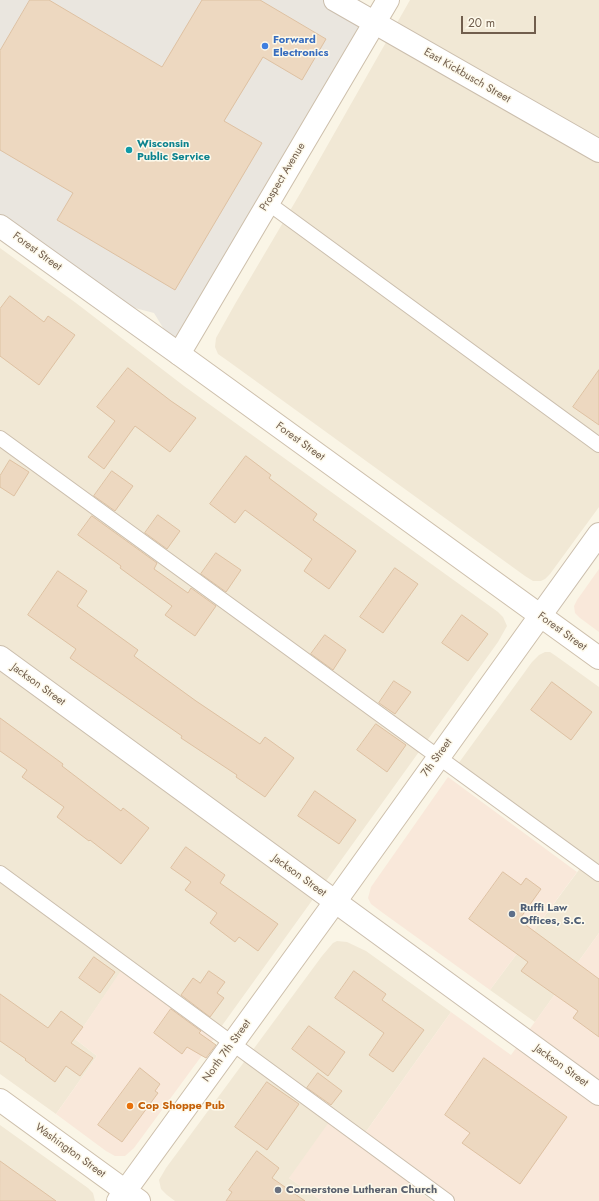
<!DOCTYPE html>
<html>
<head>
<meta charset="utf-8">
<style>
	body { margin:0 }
	#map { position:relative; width:599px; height:1201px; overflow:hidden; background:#faf5e6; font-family:Jost,sans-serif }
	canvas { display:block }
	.scale { position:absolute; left:461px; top:16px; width:75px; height:18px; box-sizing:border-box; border:2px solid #715e4d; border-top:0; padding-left:5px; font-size:12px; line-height:14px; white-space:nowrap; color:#715e4d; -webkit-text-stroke:3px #fdf9eb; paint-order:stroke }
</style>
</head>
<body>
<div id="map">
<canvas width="599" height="1201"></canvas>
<div class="scale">20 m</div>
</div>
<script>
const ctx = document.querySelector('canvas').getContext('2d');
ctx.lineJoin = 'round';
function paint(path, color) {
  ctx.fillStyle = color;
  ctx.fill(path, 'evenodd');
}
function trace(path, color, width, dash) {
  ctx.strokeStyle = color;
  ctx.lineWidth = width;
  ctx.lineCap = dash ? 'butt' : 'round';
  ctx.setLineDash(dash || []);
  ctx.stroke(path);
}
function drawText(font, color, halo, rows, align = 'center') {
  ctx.font = font + ' Jost,sans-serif';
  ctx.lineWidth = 3;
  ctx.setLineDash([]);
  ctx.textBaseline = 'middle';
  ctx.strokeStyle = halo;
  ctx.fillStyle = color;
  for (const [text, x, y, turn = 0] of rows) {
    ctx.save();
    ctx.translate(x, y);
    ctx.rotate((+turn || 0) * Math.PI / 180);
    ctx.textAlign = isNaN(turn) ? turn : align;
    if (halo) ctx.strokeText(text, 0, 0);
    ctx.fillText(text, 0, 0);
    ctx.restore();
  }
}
paint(new Path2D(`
	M410 0H599V507L550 574 545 579 541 581H533L525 576 228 361 218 354 215 347 216 338 235 304 301 192Z
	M0 248 76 303 184 386 498 612 503 617 507 626 498 642 221 1027 130 959 75 1039 97 1056 56 1114 0 1074Z
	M545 652H550L556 656 599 687V933L535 1022 490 990 587 859 458 764 532 662 539 655Z
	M337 941 347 942 366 951 451 1012 365 1133 289 1178 322 1201H175L167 1195 161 1189 159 1180 166 1168 322 956 333 943Z
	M0 1125 88 1188 93 1193 95 1201H0Z`), '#f1e8d5');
paint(new Path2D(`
	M599 569V632L580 618 575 613 574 606 577 600Z
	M448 777 577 872 490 990 383 913 371 904 368 898 371 887Z
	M599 933V1201H456L428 1181 420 1192 432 1201H322L289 1178 329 1122 365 1133 451 1012 511 1055Z
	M122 969 214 1039 134 1148 125 1156H115L106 1151 56 1114 97 1056 75 1039Z`), '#f9e8da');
paint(new Path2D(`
	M0 0H335L375 23 179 354 154 313 104 300 0 226Z`), '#eae6df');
const building = new Path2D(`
	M30 0H49L162 67 202 0H260L326 39 302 80 263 57 224 121 262 143 175 290 57 220 73 193 0 150V51Z
	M10 296 44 322 48 316 75 335 39 385 0 356V309Z
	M128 368 171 401 196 418 170 452 135 426 104 469 88 457 115 421 97 407Z
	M599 370V425L573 407Z
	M246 456 271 475 269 478 317 514 313 520 356 551 329 589 304 571 312 559 245 510 235 523 210 504Z
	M10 460 29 472 14 496 0 487V476Z
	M112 471 133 486 115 511 94 496Z
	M158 515 180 531 167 549 145 533Z
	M92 516 157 563 154 569 188 593 191 588 216 606 195 636 165 615 172 606 120 568 121 566 78 535Z
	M216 553 241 570 226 592 201 574Z
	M395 568 418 584 383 633 360 617Z
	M58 571 87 591 77 606 138 650 134 656 196 701 260 744 265 737 294 758 265 797 236 777 237 775 181 738 182 736 70 658 76 649 28 615Z
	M462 615 488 634 468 661 442 643Z
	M325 635 346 650 333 670 311 654Z
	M394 681 411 692 395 714 379 703Z
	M552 682 592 712 571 740 531 710Z
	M0 718 63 764 62 766 121 811 123 808 149 828 121 864 90 840 89 841 57 817 64 807 22 777 27 770 0 751Z
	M376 724 406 745 387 772 357 750Z
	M315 791 356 820 339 844 298 816Z
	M186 847 225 875 220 883 278 924 258 951 239 937 235 942 210 923 217 913 185 890 191 882 171 868Z
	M503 872 521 885 526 878 541 889 519 920 599 979V1037L573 1018 578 1011 521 971 528 962 469 919Z
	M94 957 115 972 100 993 79 978Z
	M209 971 225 982 217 993 224 998 210 1017 181 995 193 978 200 983Z
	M354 971 386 994 382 1000 424 1030 393 1072 369 1055 384 1033 335 998Z
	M0 994 48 1028 61 1011 83 1027 71 1043 93 1058 80 1076 66 1066 55 1082 25 1060 26 1059 0 1041Z
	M171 1009 201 1031 199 1033 216 1045 206 1058 187 1047 182 1054 154 1033Z
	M309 1026 345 1052 328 1076 292 1049Z
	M484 1058 567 1117 520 1184 462 1143 470 1133 445 1115Z
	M140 1068 160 1084 155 1091 158 1093 122 1142 98 1125Z
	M318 1073 342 1091 331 1105 307 1088Z
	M267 1082 299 1104 267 1150 235 1127Z
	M257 1151 279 1168 272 1178 305 1201H226L232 1192 229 1190Z
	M0 1161 56 1201H0Z`);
paint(building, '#edd8c0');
trace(building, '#dec1a2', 1);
const lane = new Path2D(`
	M268 203 599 445
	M0 438 599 874
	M0 873 447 1201`);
const street = new Path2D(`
	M335 0 599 151
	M0 226 179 354
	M540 616 599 534
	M0 657 599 1094`);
const secondary = new Path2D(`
	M388 0 179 354 599 658
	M0 1100 139 1201
	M118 1201 335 902 540 616`);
trace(lane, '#cbbead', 16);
trace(street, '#cbbead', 24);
trace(secondary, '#cdbfab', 24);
trace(lane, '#fff', 14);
trace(street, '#fff', 22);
trace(secondary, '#fff', 22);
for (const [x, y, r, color] of [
	[265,46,4,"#3f7fe0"],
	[129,150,4,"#0f9aa8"],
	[512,914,4,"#5c6f8a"],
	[130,1106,4,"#e8710a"],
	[278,1190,4,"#6b7280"]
]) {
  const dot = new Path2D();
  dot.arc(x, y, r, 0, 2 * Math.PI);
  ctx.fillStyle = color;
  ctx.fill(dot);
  trace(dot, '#fdf9eb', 1.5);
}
drawText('bold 11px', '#366cbe', '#fdf9eb', [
	["Forward",273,40],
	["Electronics",273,53]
], 'left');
drawText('11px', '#715e4d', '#fdf9eb', [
	["East Kickbusch Street",467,76,30],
	["Prospect Avenue",283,177,-59],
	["Forest Street",37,252,36],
	["Forest Street",300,442,36],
	["Forest Street",562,632,36],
	["Jackson Street",38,685,36],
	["7th Street",437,758,-54],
	["Jackson Street",299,876,36],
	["North 7th Street",227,1051,-54],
	["Jackson Street",561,1066,36],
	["Washington Street",70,1151,36]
]);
drawText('bold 11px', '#0d838f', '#fdf9eb', [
	["Wisconsin",137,144],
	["Public Service",137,157]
], 'left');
drawText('bold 11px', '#4e5e75', '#fdf9eb', [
	["Ruffi Law",520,908],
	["Offices, S.C.",520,921]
], 'left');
drawText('bold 11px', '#c56008', '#fdf9eb', [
	["Cop Shoppe Pub",138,1106]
], 'left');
drawText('bold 11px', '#5b616d', '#fdf9eb', [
	["Cornerstone Lutheran Church",286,1190]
], 'left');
</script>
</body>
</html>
